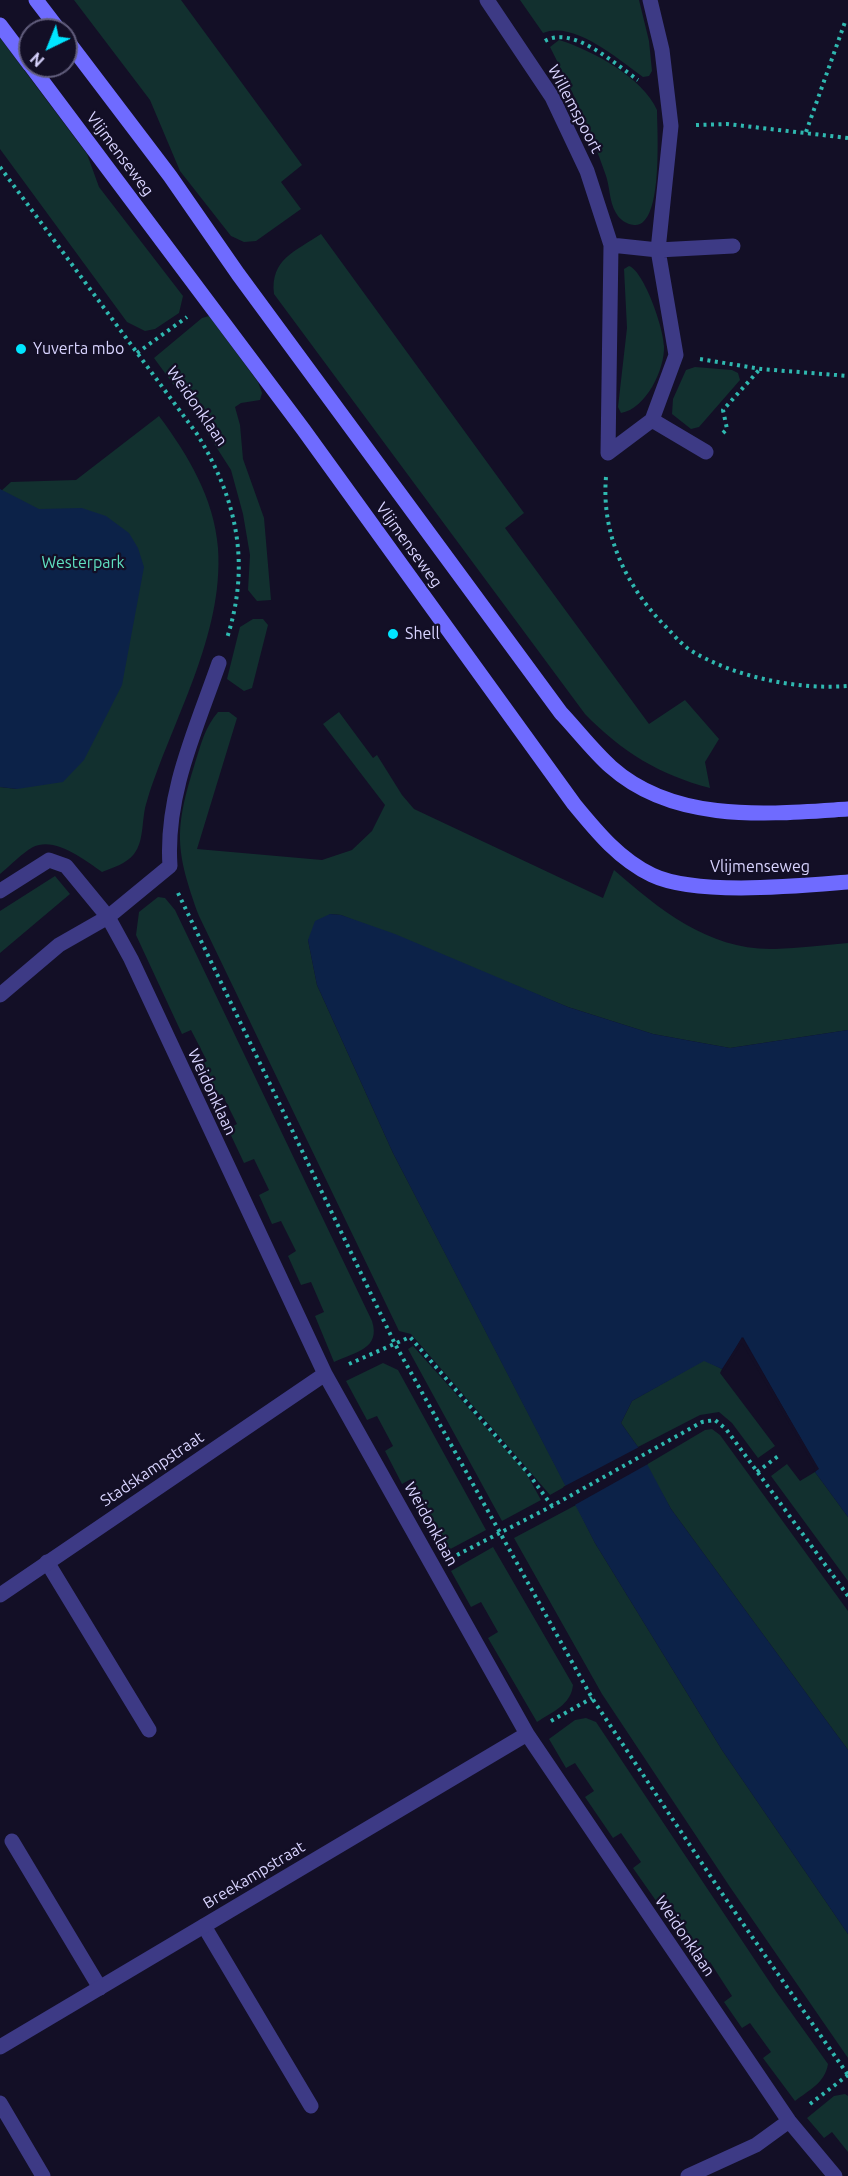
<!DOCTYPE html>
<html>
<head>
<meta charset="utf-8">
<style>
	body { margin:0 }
	#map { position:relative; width:848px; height:2176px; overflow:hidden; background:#130f26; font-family:Ubuntu,sans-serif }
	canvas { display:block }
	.north { position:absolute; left:18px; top:18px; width:60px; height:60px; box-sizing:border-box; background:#130f26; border:2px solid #625e7d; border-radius:50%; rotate:223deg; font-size:16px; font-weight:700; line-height:24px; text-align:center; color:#d9d4ff }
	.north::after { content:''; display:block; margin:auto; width:21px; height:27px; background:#00e5ff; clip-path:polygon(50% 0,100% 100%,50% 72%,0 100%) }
</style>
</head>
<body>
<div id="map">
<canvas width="848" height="2176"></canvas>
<div class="north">N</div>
</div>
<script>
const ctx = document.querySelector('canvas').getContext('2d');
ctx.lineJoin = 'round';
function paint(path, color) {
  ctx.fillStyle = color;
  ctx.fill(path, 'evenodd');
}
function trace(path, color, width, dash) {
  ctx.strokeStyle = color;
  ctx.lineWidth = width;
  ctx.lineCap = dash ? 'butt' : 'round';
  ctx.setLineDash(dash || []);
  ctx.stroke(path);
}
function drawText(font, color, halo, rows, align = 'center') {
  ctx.font = font + ' Ubuntu,sans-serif';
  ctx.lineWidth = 4.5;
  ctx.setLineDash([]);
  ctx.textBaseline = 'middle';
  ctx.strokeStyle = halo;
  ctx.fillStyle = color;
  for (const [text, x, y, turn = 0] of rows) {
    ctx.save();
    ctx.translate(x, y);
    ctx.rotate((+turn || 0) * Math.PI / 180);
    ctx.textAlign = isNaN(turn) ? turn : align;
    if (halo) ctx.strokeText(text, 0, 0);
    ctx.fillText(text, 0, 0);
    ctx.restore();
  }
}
paint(new Path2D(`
	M74 0H181L302 165 281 182 301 209 256 241 244 242 231 236 180 171 150 100Z
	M520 0H639L649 41 652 71 649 76 643 77C619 60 574 20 543 33Z
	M0 38 87 154 99 187 183 296 179 313 155 329 145 331 127 322 0 149Z
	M559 40C592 50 643 78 657 110 657 128 664 228 634 225 626 224 620 220 616 213 609 202 610 185 605 173 590 129 571 88 550 47Z
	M321 234 524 513 505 528 649 724 685 700 719 739 705 762 710 788C660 775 622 752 585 714L274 294C270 259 296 251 321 234Z
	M629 266C644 271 664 329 664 346 665 369 646 409 621 413L618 407 627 328 624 269Z
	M209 316 258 382 262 393 260 400 241 403 235 407 240 425 243 459 264 518 271 600 257 601 248 590 250 555 243 514 231 470 195 414 154 358 202 318Z
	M695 367 732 370 738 373 740 380 699 427 691 429 672 414 673 399 686 370Z
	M159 416C188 455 214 498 218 548 224 636 172 720 147 801 141 818 145 840 134 854 126 864 114 867 102 872 85 860 55 836 33 847 22 853 10 866 0 874V787L17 789 0 492 11 482 76 480Z
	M253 619H263L268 625 252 688 244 691 227 679 240 627Z
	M218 712H229L237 718 197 849 322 860 352 850 372 831 385 805 323 724 339 712 373 758 377 755 402 795 414 809 603 898 614 870C660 910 710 951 775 949 799 948 824 945 848 943V1030L730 1048 653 1034 568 1007 341 915 330 914 308 940 317 985 393 1153 566 1486 550 1495 411 1334 399 1331 199 916C175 850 174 830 195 763 201 744 205 727 218 712Z
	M55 876 70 894 0 953V911Z
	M158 897 165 898 175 910 372 1321C381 1349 355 1352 334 1362L315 1316 324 1312 311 1282 301 1285 288 1256 296 1251 281 1221 272 1224 259 1195 269 1190 254 1159 244 1163 228 1129 237 1124 222 1094 213 1098 198 1066 207 1061 191 1030 182 1034 136 935 139 912Z
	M413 1346 525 1471 541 1500 502 1521 408 1349Z
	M704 1360 722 1369 720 1373 775 1446 758 1458 732 1423 719 1412 700 1415 638 1447 621 1423 632 1401Z
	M383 1363 398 1370 486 1530 441 1554 420 1515 429 1509 411 1479 402 1484 385 1451 393 1446 377 1416 367 1420 346 1381Z
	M712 1429 720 1435 848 1611V1750L671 1509 646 1465 705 1430Z
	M787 1464 800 1481 815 1472 848 1517V1581L771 1476Z
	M576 1505 595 1543 722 1750 848 1934V2058L730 1887 602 1694 514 1538Z
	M493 1547 573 1685C571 1705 552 1712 537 1722L488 1638 498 1632 481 1602 471 1607 451 1571Z
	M586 1718 596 1722 775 1990 828 2064C825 2083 809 2090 795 2101L763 2058 771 2052 750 2023 742 2028 724 2002 732 1996 710 1962 701 1967 678 1936 686 1927 668 1900 659 1905 633 1868 641 1862 621 1833 613 1838 585 1797 594 1791 575 1763 566 1768 549 1739 575 1720Z
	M845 2094 848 2096V2152L832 2132 824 2138 807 2118 834 2096Z`), '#12302f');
paint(new Path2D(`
	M0 489 39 509 82 508 106 516 129 533 138 548 144 567 122 685 84 760 63 782 17 789 0 787Z
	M330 914 341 915 395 934 568 1007 653 1034 730 1048 848 1030V1517L815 1472 818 1469 743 1337 722 1369 704 1361 632 1401 621 1423 638 1447 671 1509 848 1750V1934L722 1750 595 1543 393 1153 317 985 308 940 315 921Z`), '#0c2248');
paint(new Path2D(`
	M742 1337 819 1469 812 1473 815 1468 742 1343 724 1371 721 1372Z
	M641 1446 648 1464 573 1506 563 1487Z`), '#130f26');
trace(new Path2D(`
	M545 41C573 25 615 64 638 80
	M696 125 727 124 848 138
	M806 132 845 22
	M0 167 197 434C237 499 251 564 227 638
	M137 353 187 317
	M700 359 761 369 848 376
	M723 433 727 429 723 410 760 369
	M606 477C601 535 627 588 667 628 674 635 681 644 690 650 734 677 797 690 848 686
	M178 893 395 1344 592 1698 721 1892 848 2075
	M349 1364 410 1337 528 1473 552 1506
	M757 1472 781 1454
	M457 1555 552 1506 702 1422 715 1420 726 1429 848 1596
	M551 1721 592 1698
	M810 2104 848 2075`), '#2fb8b0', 4, [3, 4.5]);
trace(new Path2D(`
	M47 1562 149 1730
	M12 1841 100 1988
	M204 1926 311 2106
	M0 2103 43 2176`), '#3d3a85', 15);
trace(new Path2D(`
	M487 0 552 97 587 171 611 245 608 453
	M611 245 658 250 733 246
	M652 420 706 452
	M608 453 652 420 676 355 658 250 671 126 662 50 650 0
	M0 891 49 860 66 866 108 917 131 959 325 1374 527 1734 789 2121 835 2176
	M0 995 59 945 108 917 170 866C165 795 196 729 219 663
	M0 1595 325 1374
	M0 2047 527 1734
	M688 2176 756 2145 789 2121`), '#3d3a85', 15);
trace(new Path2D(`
	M36 0 59 30
	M0 25 30 65
	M66 39 170 176 238 274 561 713C578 731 593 751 611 767 675 824 769 814 848 809
	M31 66 303 429 574 804C597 832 619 859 652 875 696 896 798 886 848 882`), '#6f6bff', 15);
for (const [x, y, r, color] of [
	[21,349,6,"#00e5ff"],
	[393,634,6,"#00e5ff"]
]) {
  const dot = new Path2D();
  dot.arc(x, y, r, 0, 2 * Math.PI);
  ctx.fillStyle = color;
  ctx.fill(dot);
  trace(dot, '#130f26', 2);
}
drawText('16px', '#d9d4ff', '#130f26', [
	["Willemspoort",575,109,62],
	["Vlijmenseweg",120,154,53],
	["Weidonklaan",197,406,55],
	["Vlijmenseweg",409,545,54],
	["Vlijmenseweg",760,867],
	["Weidonklaan",212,1092,65],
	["Stadskampstraat",152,1469,-34],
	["Weidonklaan",431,1524,61],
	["Breekampstraat",254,1875,-31],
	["Weidonklaan",685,1936,56]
]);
drawText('16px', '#d9d4ff', '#130f26', [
	["Yuverta mbo",33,349],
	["Shell",405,634]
], 'left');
drawText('16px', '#5fe0c0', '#130f26', [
	["Westerpark",83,563]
]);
</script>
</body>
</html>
